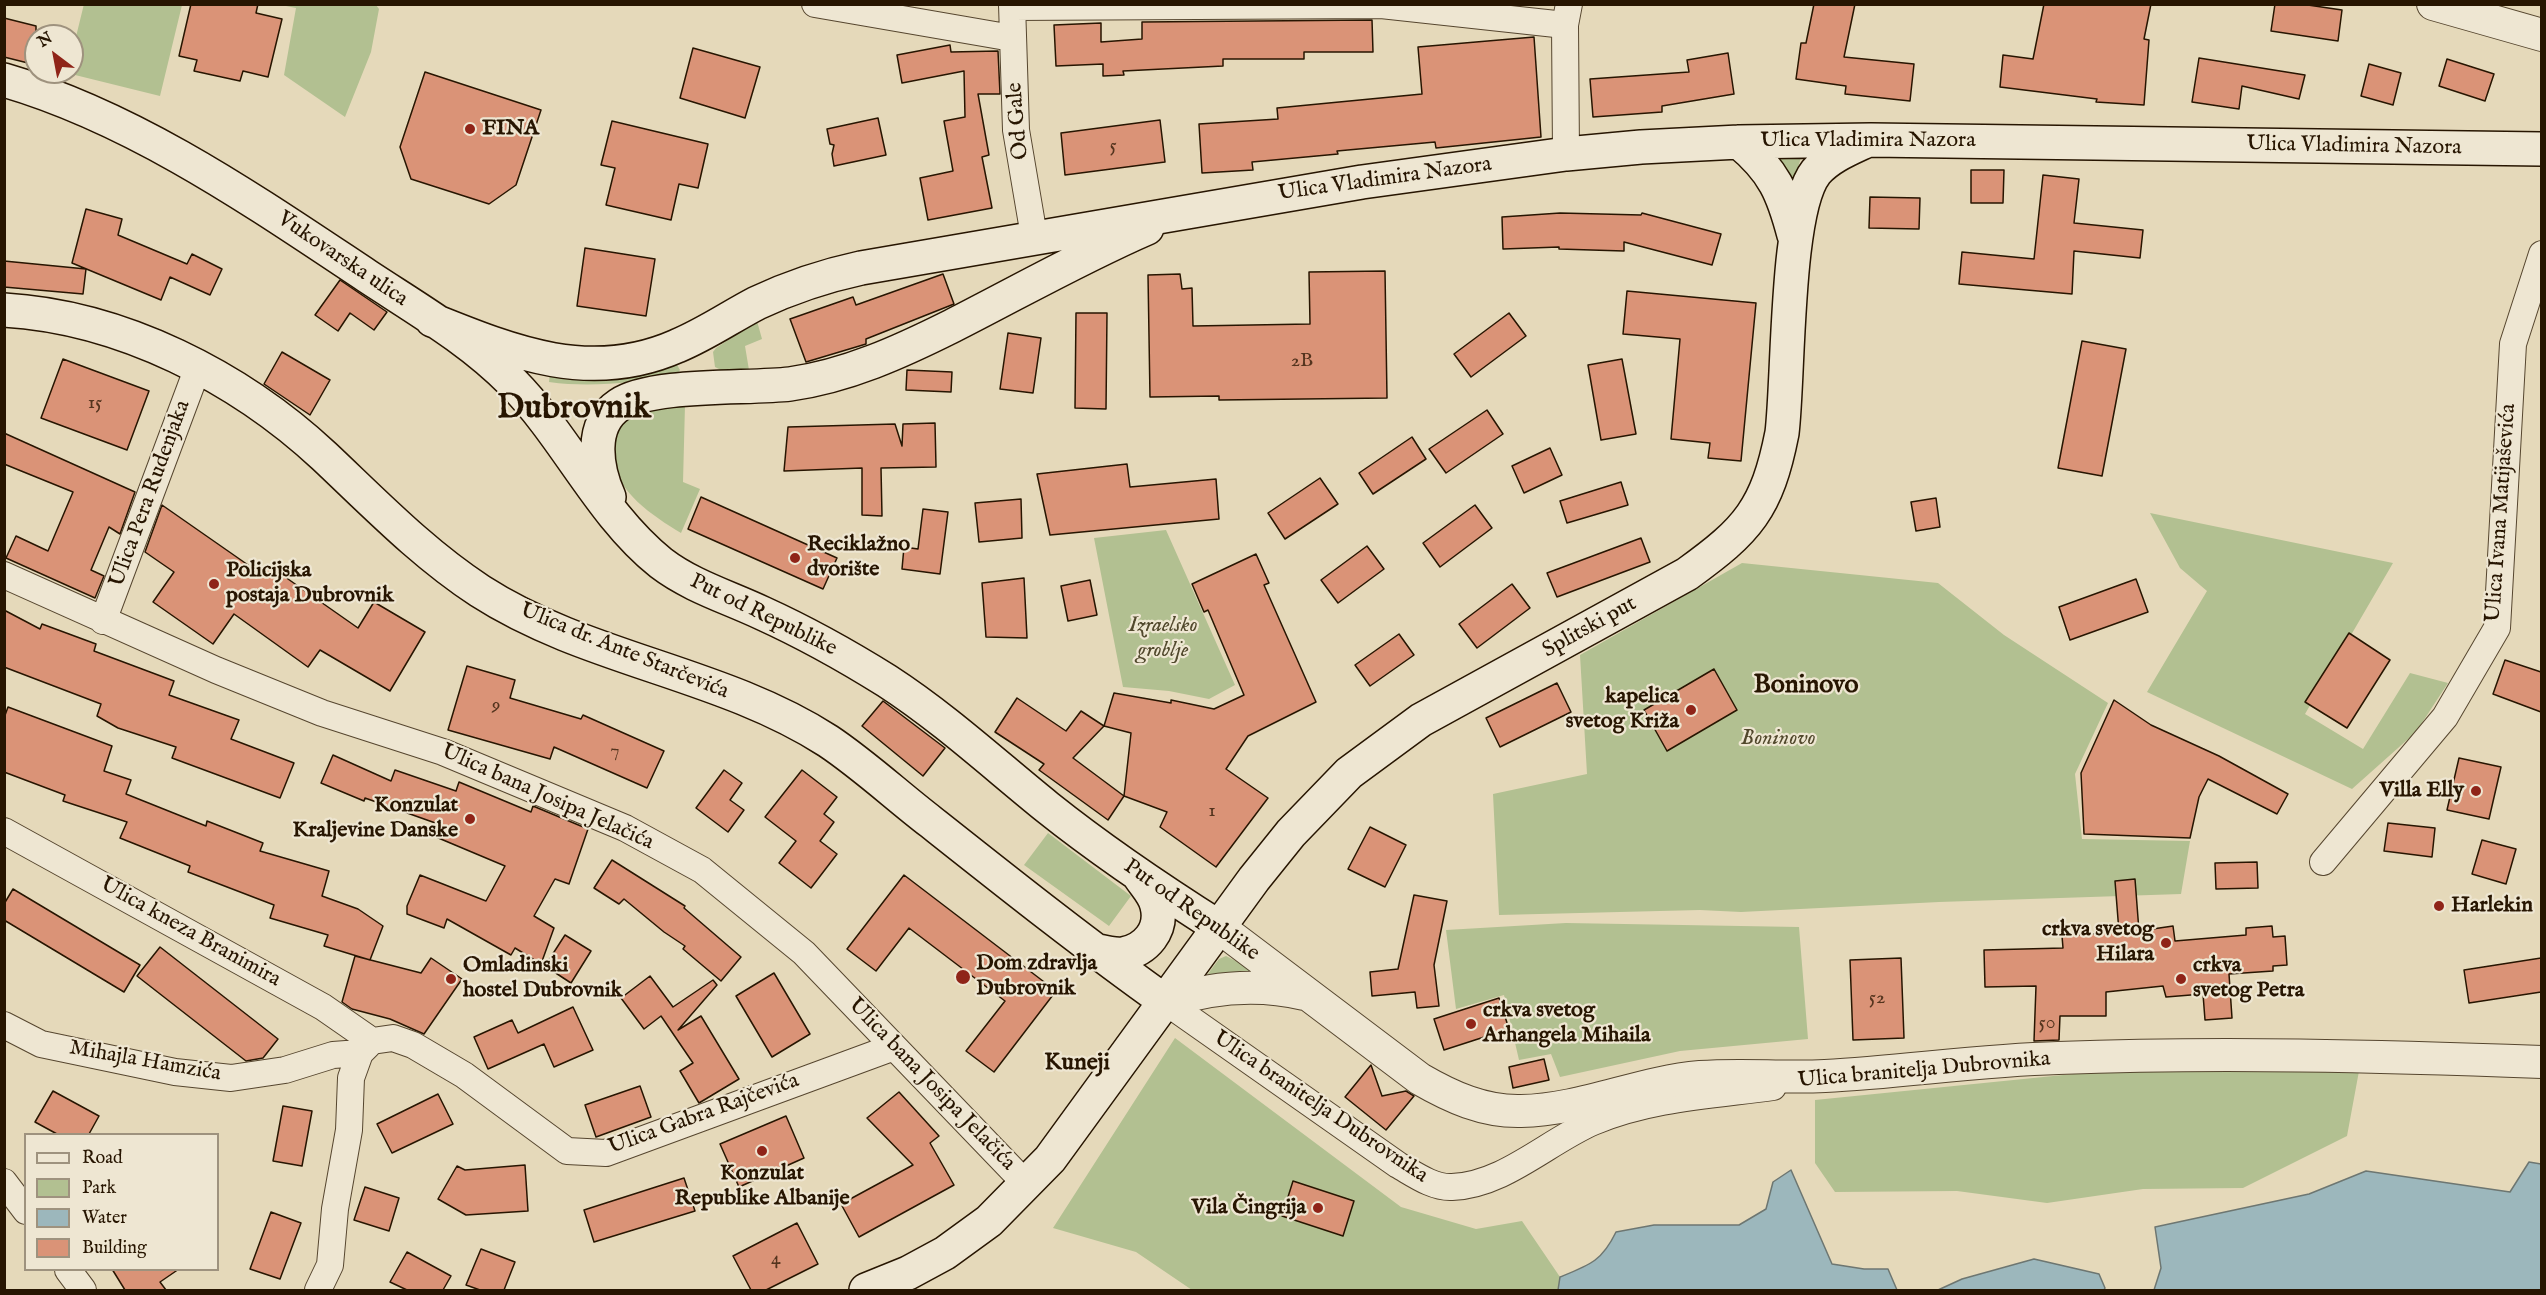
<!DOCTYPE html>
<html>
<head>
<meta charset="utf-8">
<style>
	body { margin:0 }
	#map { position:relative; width:2546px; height:1295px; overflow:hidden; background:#e5d9ba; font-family:"IM FELL English",serif }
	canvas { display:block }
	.frame { position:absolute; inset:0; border:6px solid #271501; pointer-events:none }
	.legend { position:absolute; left:24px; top:1133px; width:195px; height:138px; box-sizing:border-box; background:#eee6d2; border:2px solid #9e927e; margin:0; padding:8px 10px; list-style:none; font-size:18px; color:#271501 }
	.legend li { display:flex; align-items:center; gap:12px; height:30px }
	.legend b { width:30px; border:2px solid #9e927e }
	.north { position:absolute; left:24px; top:24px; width:60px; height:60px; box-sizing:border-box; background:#eee6d2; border:2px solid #9e927e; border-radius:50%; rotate:328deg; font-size:16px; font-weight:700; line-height:24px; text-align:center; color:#271501 }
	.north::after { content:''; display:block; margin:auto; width:21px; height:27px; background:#8f2418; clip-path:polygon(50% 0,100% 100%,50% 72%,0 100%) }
</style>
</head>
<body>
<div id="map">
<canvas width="2546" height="1295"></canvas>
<div class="frame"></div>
<ul class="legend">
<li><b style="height:8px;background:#eee6d2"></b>Road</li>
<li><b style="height:16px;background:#b2c091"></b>Park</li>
<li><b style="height:16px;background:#9cb7bc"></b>Water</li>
<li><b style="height:16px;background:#da9377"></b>Building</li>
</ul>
<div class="north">N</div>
</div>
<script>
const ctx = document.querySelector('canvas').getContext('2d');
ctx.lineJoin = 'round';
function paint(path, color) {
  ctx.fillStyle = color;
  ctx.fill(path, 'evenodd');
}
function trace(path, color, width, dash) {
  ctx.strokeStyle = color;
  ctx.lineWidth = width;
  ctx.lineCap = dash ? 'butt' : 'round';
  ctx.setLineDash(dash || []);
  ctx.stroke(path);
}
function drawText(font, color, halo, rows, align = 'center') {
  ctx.font = font + ' "IM FELL English",serif';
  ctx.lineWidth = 4.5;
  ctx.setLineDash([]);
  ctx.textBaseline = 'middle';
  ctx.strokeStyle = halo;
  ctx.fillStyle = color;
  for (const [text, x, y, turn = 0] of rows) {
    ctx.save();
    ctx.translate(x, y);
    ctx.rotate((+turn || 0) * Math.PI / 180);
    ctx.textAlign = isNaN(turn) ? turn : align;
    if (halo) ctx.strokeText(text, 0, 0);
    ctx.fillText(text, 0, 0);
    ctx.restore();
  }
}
paint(new Path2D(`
	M84 4 182 5 160 96 67 73 72 72V53Z
	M281 5H376L379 9 371 52 345 117 284 75 296 8Z
	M1803 151 1793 184 1775 155Z
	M757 321 762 339 745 346 749 370 723 371 715 367 713 352 716 348Z
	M676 363 680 370 675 377C633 382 592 388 549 382L550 373Z
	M685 405 683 482 700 489 681 533C653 516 616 492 612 456 611 446 616 433 618 424L635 412Z
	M2150 513 2393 563 2305 714 2363 749 2410 673 2448 683 2416 732 2352 789 2147 692 2207 591 2180 568Z
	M1166 530 1235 685 1209 699 1169 691 1123 687 1094 538Z
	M1742 563 1938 583 2004 635 2108 703 2075 774 2082 839 2190 841 2181 894 1939 902 1741 912 1700 910 1499 915 1493 794 1587 774 1580 655Z
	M1048 833 1131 896 1109 926 1024 865Z
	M1566 923 1799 927 1808 1039 1680 1051 1560 1077 1551 1054 1519 1060 1504 995 1456 1009 1446 930Z
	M1226 956 1250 968 1253 973 1204 979 1219 959Z
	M1175 1038 1401 1207 1476 1229 1522 1221 1560 1277 1558 1290H1192L1136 1252 1053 1228Z
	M2240 1069 2359 1071 2347 1136 2243 1188 2143 1189 2047 1203 1957 1191 1835 1192 1815 1163V1100L2083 1073Z`), '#b2c091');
const water = new Path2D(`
	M2529 1162 2541 1164V1290H2154L2161 1268 2155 1227 2309 1194 2366 1171 2510 1192Z
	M1791 1170 1832 1264 1864 1269H1888L1897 1290H1558L1560 1277C1590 1265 1602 1261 1616 1232L1654 1225H1739L1766 1209 1773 1182Z
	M2034 1259 2099 1274 2105 1288 2104 1290H1938L1962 1279Z`);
paint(water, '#9cb7bc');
trace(water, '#6d7671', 1.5);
const building = new Path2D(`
	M191 4H258L256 13 282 19 268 77 243 71 240 81 194 71 197 60 179 56Z
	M1814 4H1855L1844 57 1914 64 1910 101 1845 94 1846 86 1796 79 1801 43H1806Z
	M2044 4H2151L2144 39 2149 40 2144 105 2096 102 2097 99 2000 87 2003 55 2033 59Z
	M2275 4H2301L2342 10 2338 41 2271 31Z
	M4 18 36 26V65L4 57Z
	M1372 20 1373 52H1304V59H1223V66L1123 71 1124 75 1103 76V64L1056 66 1054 25 1101 23V42L1142 39V22Z
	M1534 37 1541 137 1436 148 1435 142 1337 151 1338 154 1252 162 1253 170 1202 173 1199 124 1278 119 1277 108 1422 94 1418 47Z
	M950 45 951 52 998 51 1000 94H978L989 155 982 157 992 208 928 220 920 178 953 171 944 121 965 117 964 71 902 83 897 55Z
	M693 48 760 67 745 118 680 98Z
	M1728 53 1734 94 1662 106V112L1593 117 1590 79 1689 72 1687 60Z
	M2199 58 2305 75 2299 99 2242 86 2239 109 2192 102Z
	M2447 59 2494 74 2485 101 2439 86Z
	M2369 64 2401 73 2393 105 2361 96Z
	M425 72 541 110 516 185 489 204 411 179 400 147Z
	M878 118 886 155 834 166 832 154 834 145 830 144 827 129Z
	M1160 120 1165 162 1065 175 1061 133Z
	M612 121 708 144 698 188 679 184 671 220 606 205 615 168 601 165Z
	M1971 170H2004L2003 203H1971Z
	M2043 175 2079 179 2074 223 2143 230 2140 258 2074 251 2072 294 1959 284 1962 252 2034 259Z
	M1870 197 1920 198 1919 229 1869 228Z
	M86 209 122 219 118 235 187 264 192 254 222 269 210 295 170 277 161 300 72 263Z
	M1560 213 1641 215 1642 213 1721 234 1712 265 1624 242V251L1559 249V247L1503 249 1502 217Z
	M585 248 655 259 646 316 577 306Z
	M4 261 86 269 83 294 4 287Z
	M1385 271 1387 398 1219 400V396L1150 397 1148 275 1180 274 1182 289 1192 288 1193 326 1310 324 1309 272Z
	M943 274 954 304 866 339V344L806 362 790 319 853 297 856 305Z
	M340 280 387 312 374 330 350 313 338 331 315 315Z
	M1627 291 1756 303 1741 461 1708 458 1710 443 1671 439 1680 339 1623 334Z
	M1076 313H1107L1106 409 1075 408Z
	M1509 313 1526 336 1471 377 1454 354Z
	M1008 333 1041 338 1033 393 1000 389Z
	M2082 341 2126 349 2102 476 2058 468Z
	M282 352 330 380 310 415 264 384Z
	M63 359 149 391 127 450 41 418Z
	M1622 359 1636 434 1601 440 1588 365Z
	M907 370 952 372 951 392 906 390Z
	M1487 410 1503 434 1446 473 1429 449Z
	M935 423 936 467 881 468 882 516 862 515V468L784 471 788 427 895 424 902 446 903 424Z
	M4 433 135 492 120 534 109 527 91 570 104 576 95 598 6 558 16 536 48 551 73 492 4 464Z
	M1412 437 1426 459 1373 494 1359 473Z
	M1550 448 1562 475 1524 493 1512 466Z
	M1127 464 1130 487 1216 479 1219 519 1050 535 1037 474Z
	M1320 478 1338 504 1285 539 1268 513Z
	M1621 482 1628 505 1567 523 1560 501Z
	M701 497 837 558 823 589 688 529Z
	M1936 498 1940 527 1916 531 1911 502Z
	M1021 499 1022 538 979 542 975 503Z
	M162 505 261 574 268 565 358 628 374 602 425 632 390 691 320 650 308 667 234 614 213 644 153 602 174 572 145 552Z
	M1475 505 1492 528 1440 567 1423 543Z
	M923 509 948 512 940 574 902 569 904 547 918 549Z
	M1641 538 1650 562 1557 597 1547 573Z
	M1367 546 1384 569 1338 603 1321 580Z
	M1256 554 1269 583 1264 585 1316 702 1248 736 1226 769 1268 798 1216 867 1160 827 1167 812 1124 796 1131 733 1104 726 1114 693 1171 703V700L1214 709 1244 695 1208 610 1204 612 1192 584Z
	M1024 578 1027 638 986 637 982 583Z
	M2136 579 2148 612 2070 640 2059 607Z
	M1090 580 1097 615 1068 621 1061 586Z
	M1512 584 1530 608 1477 648 1459 624Z
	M4 610 40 629 42 624 96 644 94 651 174 681 169 695 239 720 231 739 294 763 280 798 172 758 176 747 118 728 97 716 101 704 4 667Z
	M2349 633 2390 660 2347 728 2305 702Z
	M1399 634 1414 655 1370 686 1355 665Z
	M2505 660 2541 672V712L2493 694Z
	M467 666 515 680 510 698 581 719 583 715 664 751 647 788 554 747 550 759 448 730Z
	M1714 669 1737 710 1667 751 1644 710Z
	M1557 683 1571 712 1500 747 1486 718Z
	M1017 698 1066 731 1081 711 1104 726 1073 758 1124 796 1108 820 1039 770 1044 764 995 732Z
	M2114 700 2151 725 2219 756 2288 794 2277 814 2208 779 2199 797 2190 838 2084 834 2081 773Z
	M883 701 945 748 923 776 862 726Z
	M8 707 112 746 104 771 131 780 126 794 206 826 207 821 263 843 260 851 329 871 322 896 358 909 383 926 370 960 324 946 328 935 270 918 274 905 188 872 190 866 120 838 127 822 63 801 65 795 4 772V718Z
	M333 755 391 781 395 770 456 791 459 782 531 812 533 806 588 829 569 884 555 879 534 916 554 928 541 964 515 948 511 955 447 919 444 928 407 914V906L420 875 486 901 505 866 436 837 441 825 365 798 364 801 321 783Z
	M2459 758 2501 767 2489 819 2447 810Z
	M724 770 742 783 730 800 744 810 728 832 696 808Z
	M802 770 837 797 824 814 834 822 820 841 837 854 811 888 779 863 796 841 765 817Z
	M2388 823 2435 828 2432 857 2384 851Z
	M1370 827 1406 845 1385 887 1348 869Z
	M2482 840 2516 849 2506 884 2472 874Z
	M612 860 685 906 684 908 741 957 721 981 683 949 685 946 664 932 624 899 619 904 594 888Z
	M2257 862 2258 888 2216 889 2215 863Z
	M904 875 1056 991 994 1072 966 1051 1005 1001 909 928 876 971 847 949Z
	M2135 879 2139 931 2173 926 2175 941 2246 935V928L2272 926 2273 937 2285 936 2287 965 2273 966V971L2229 974 2232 1018 2205 1020 2203 994 2166 997 2163 986 2106 992V1016H2060L2059 1040 2034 1041 2036 986 1985 987 1984 950 2063 948 2062 936 2119 932 2115 881Z
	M13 889 140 965 124 992 4 920V904Z
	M1414 895 1447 901 1434 965 1439 1006 1417 1008 1415 992 1372 996 1370 972 1398 969Z
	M565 935 591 951 571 983 545 966Z
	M160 947 278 1039 263 1058 246 1061 137 976Z
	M355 956 421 973 431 958 462 979 424 1034 390 1019 352 1009 342 1002Z
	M1901 958 1904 1038 1853 1040 1850 960Z
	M2541 958V992L2469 1003 2464 970Z
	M774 973 810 1034 772 1057 736 996Z
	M650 976 673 1007 713 980 717 985 678 1030 701 1016 739 1079 699 1103 680 1071 693 1063 661 1016 644 1029 621 998Z
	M1499 998 1509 1029 1444 1050 1434 1019Z
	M573 1007 593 1050 554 1067 544 1044 488 1069 474 1037 512 1020 518 1033Z
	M1544 1059 1549 1080 1513 1088 1509 1067Z
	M1371 1065 1382 1096 1406 1091 1414 1096 1386 1130 1345 1097Z
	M640 1086 651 1117 596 1137 585 1105Z
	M53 1091 99 1116 89 1134H57L35 1122Z
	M899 1092 939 1136 930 1143 954 1185 859 1237 841 1204 913 1165 867 1118Z
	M438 1094 453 1124 392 1153 377 1124Z
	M283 1106 312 1111 302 1166 273 1161Z
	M786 1116 804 1158 739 1187 720 1144Z
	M525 1165 528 1211 466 1215 438 1199 457 1166 465 1170Z
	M684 1178 695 1211 594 1242 584 1210Z
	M1293 1181 1354 1201 1343 1236 1282 1216Z
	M365 1187 399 1198 389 1231 354 1220Z
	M271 1212 301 1223 280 1279 250 1269Z
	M797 1223 818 1264 766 1290H751L733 1256Z
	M481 1249 515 1262 504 1290H480L466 1285Z
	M407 1252 451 1276 443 1290H407L390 1282Z
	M112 1269H179L160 1282 166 1290H125Z`);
paint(building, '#da9377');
trace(building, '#271501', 1.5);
const minor = new Path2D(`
	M815 4 1012 38
	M1012 4 1016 130 1034 236
	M1012 7 1381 5 1565 25
	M1566 154 1565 25 1569 4
	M4 575 216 670 322 713 443 752 625 828 702 870 804 953 1026 1184
	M103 621 198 367
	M4 831 323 1007 372 1041
	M2323 862 2445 717 2497 628 2513 344 2542 254
	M1166 1002 1398 1165C1414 1174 1433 1188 1452 1187 1504 1185 1547 1142 1593 1122 1649 1098 1714 1095 1773 1087
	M4 1025 41 1044 175 1072 231 1078 285 1070 333 1055 360 1053
	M4 1182 26 1211
	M68 1270 83 1290
	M318 1290 330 1265 335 1209 349 1130 351 1078 360 1053 372 1041 393 1038 413 1045 464 1075 567 1151 606 1153 894 1047`);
const tertiary = new Path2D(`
	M2433 4 2542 35
	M1220 928 1420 1079C1451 1097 1484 1112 1521 1111 1582 1110 1639 1082 1700 1077 1742 1074 1783 1078 1825 1076 1903 1072 1980 1060 2058 1058 2219 1052 2380 1056 2542 1062
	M1166 1002C1212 987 1257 983 1304 994`);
const secondary = new Path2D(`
	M4 80C135 118 254 201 367 276 417 309 471 340 513 383 567 438 600 514 661 563 691 586 728 597 762 613 806 633 847 656 887 681 944 718 995 765 1047 807 1102 851 1160 890 1220 928
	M1739 142C1774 171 1783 193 1794 235
	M4 310C122 317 239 377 324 456 375 504 422 553 480 591 587 660 721 672 828 741 864 765 897 796 931 822 1008 883 1086 945 1166 1002
	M432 320C514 353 591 384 677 346 706 334 730 317 757 303 791 287 824 276 861 268L1362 182 1566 154 1641 147 1739 142 1871 140 2542 149
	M609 497C596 468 589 425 619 405 651 383 748 389 790 384 847 376 900 352 952 326 1017 293 1080 257 1147 228
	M1094 950C1103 952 1114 955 1123 954 1146 950 1163 930 1157 906 1155 895 1146 886 1140 877
	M866 1290 908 1273 945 1253 989 1221 1050 1159 1254 879 1291 833 1349 773 1421 720 1687 574C1748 530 1767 509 1782 433 1789 376 1785 211 1816 172 1829 157 1849 149 1866 141`);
trace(minor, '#56462f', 28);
trace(tertiary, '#56462f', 34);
trace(secondary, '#271501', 36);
trace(minor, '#eee6d2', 26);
trace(tertiary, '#eee6d2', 32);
trace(secondary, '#eee6d2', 33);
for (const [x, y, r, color] of [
	[470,129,6,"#8f2418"],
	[795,558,6,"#8f2418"],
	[214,584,6,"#8f2418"],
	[1691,710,6,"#8f2418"],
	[2476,791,6,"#8f2418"],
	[470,819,6,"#8f2418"],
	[2439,906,6,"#8f2418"],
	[2166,943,6,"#8f2418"],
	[963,977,8,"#8f2418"],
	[451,979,6,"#8f2418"],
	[2181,979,6,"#8f2418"],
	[1471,1024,6,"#8f2418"],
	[762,1151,6,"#8f2418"],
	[1318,1208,6,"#8f2418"]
]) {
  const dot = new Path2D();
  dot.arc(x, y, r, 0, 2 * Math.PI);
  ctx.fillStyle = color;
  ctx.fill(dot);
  trace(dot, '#eee6d2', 2);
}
drawText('20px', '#54341e', null, [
	["5",1113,147],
	["2B",1302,362],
	["15",95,404],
	["9",496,706],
	["7",615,752],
	["1",1212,812],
	["52",1877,999],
	["50",2047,1024],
	["4",776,1260]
]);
drawText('22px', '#271501', '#eee6d2', [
	["Od Gale",1019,121,-95],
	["Ulica Vladimira Nazora",1868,141],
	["Ulica Vladimira Nazora",2354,147,1],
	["Ulica Vladimira Nazora",1385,180,-8],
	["Vukovarska ulica",342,260,34],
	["Ulica Pera Rudenjaka",151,494,-70],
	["Ulica Ivana Matijaševića",2502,513,-86],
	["Put od Republike",763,616,26],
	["Splitski put",1590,628,-29],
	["Ulica dr. Ante Starčevića",624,652,22],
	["Ulica bana Josipa Jelačića",547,798,24],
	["Put od Republike",1191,911,35],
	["Ulica kneza Branimira",190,933,29],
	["Mihajla Hamzića",145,1062,10],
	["Ulica branitelja Dubrovnika",1924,1071,-5],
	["Ulica bana Josipa Jelačića",931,1085,46],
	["Ulica branitelja Dubrovnika",1320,1108,34],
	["Ulica Gabra Rajčevića",704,1115,-20]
]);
drawText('bold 22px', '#271501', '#eee6d2', [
	["FINA",482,129],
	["Reciklažno",807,545],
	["dvorište",807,570],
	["Policijska",226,571],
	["postaja Dubrovnik",226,596],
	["kapelica",1679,697,"right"],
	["svetog Križa",1679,722,"right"],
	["Villa Elly",2464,791,"right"],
	["Konzulat",458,806,"right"],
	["Kraljevine Danske",458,831,"right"],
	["Harlekin",2451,906],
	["crkva svetog",2154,930,"right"],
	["Hilara",2154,955,"right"],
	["Dom zdravlja",976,964],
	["Dubrovnik",976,989],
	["Omladinski",463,966],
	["hostel Dubrovnik",463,991],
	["crkva",2193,966],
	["svetog Petra",2193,991],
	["crkva svetog",1483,1011],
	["Arhangela Mihaila",1483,1036],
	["Konzulat",762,1174,"center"],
	["Republike Albanije",762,1199,"center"],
	["Vila Čingrija",1306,1208,"right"]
], 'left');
drawText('italic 22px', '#51482c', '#eee6d2', [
	["Izraelsko",1163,626],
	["groblje",1163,651],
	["Boninovo",1778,739]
]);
drawText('bold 24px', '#271501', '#eee6d2', [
	["Kuneji",1077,1064]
]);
drawText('bold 26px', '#271501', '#eee6d2', [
	["Boninovo",1806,687]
]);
drawText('bold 34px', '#271501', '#eee6d2', [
	["Dubrovnik",574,410]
]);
</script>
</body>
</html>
